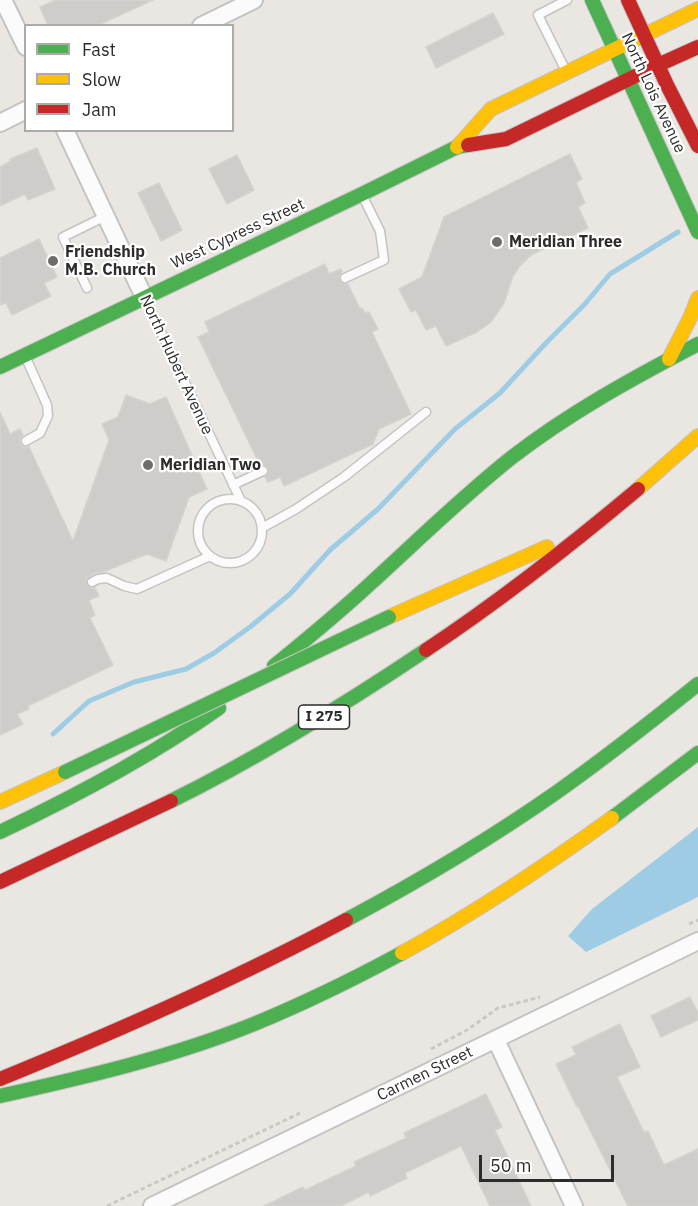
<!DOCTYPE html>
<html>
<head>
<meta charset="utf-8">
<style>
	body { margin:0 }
	#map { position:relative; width:698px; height:1206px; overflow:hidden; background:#eae7e3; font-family:"IBM Plex Sans",sans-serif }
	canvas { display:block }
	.legend { position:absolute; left:24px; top:24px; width:210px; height:108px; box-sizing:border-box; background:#fff; border:2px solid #ababab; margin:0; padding:8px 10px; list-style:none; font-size:18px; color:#2c2c2c }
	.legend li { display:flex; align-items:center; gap:12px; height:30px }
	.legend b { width:30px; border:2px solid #ababab }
	.scale { position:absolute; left:479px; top:1155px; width:135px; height:27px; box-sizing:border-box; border:3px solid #2c2c2c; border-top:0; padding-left:8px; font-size:18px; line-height:21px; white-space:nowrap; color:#2c2c2c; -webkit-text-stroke:4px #fff; paint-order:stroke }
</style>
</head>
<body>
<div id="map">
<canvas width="698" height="1206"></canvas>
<ul class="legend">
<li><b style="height:8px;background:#4caf50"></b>Fast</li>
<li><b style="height:8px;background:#ffc107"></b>Slow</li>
<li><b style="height:8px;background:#c62828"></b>Jam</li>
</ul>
<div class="scale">50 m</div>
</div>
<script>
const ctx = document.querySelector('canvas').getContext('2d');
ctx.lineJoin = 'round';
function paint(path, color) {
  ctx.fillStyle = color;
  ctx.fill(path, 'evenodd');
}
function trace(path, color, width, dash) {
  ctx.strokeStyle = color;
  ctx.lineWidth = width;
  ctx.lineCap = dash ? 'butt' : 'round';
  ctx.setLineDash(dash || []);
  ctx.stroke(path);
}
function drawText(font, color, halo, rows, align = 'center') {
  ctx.font = font + ' "IBM Plex Sans",sans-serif';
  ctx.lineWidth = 4.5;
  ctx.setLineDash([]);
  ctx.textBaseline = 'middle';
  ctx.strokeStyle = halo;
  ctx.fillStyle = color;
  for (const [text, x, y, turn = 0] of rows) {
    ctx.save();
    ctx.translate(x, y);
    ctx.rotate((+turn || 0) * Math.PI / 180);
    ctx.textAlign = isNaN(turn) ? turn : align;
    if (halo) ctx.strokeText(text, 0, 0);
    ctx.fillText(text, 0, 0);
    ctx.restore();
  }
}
paint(new Path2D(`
	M698 827V897L586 952 568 936 592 909Z`), '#9dcce4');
trace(new Path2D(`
	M53 734 89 701 134 682 186 669 214 653 250 627 290 594 330 550 378 509 455 429 500 393 546 343 584 305 610 274 678 232`), '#9dcce4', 5);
const building = new Path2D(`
	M56 0H153L96 26H48L40 7Z
	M493 13 504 34 436 68 426 47Z
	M37 148 55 189 28 200 25 194 0 206V167L11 161 10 159Z
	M570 154 582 179 576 182 585 203 578 207 588 228 531 255 519 267 513 276 504 303 491 322 477 332 446 346 436 326 426 330 416 310 411 312 399 289 422 277 444 217Z
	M237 155 254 190 227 204 209 169Z
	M159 183 182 230 161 241 138 193Z
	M39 239 57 277 44 283 51 296 12 315 6 303 0 305V258Z
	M325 264 329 274 341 269 342 272 339 277 340 281 344 284H348L360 309 362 308 365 313 369 312 378 329 372 332 411 414 379 429 373 444 284 486 280 477 268 482 265 477 269 472 268 468 264 465H260L198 337 209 332 205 322Z
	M126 395 150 404 166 397 207 489 189 497 166 561 147 554 103 572 95 573 86 579 87 585 91 588H95L99 596 89 600 95 615 90 618 113 665 28 706 29 709 17 714 23 724 0 735V412L10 434 20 429 23 435 20 438V444L23 447H29L73 541 109 440 102 424 118 417Z
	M690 997 698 1013V1020L661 1037 651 1016Z
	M620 1024 640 1067 617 1077 644 1132 648 1131 664 1165 698 1149V1206H628L578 1106 577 1107 556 1064 576 1055 572 1047Z
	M486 1094 502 1127 495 1130 531 1206H490L461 1146 405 1173 407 1178 370 1196 369 1192 341 1206H264L303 1187 305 1190 356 1166 354 1162 406 1138 404 1133Z`);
paint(building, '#cfcdca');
trace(building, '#d5d3cf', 1.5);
const lane = new Path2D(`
	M566 71 538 15 567 0
	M345 278 384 260 380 231 363 197
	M87 288 63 237 106 216
	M145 298 241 501
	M26 358 47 405 48 416 40 433 26 441
	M233 485 263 471
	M198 531a32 32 0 1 1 64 0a32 32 0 1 1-64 0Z
	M262 528 296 509 344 477 426 412
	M92 582 98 579 107 578 124 586 137 589 210 556`);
const street = new Path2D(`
	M3 0 26 47
	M201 26 254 0
	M0 123 26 110
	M65 130 144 297
	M496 1040 574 1206
	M152 1206 698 941`);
const fast = new Path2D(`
	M592 0 698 232
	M0 367 362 194 457 147 468 145
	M274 666C307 639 340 612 371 583 417 541 462 497 511 458 569 413 633 378 698 344
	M171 801C260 757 344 705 426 650
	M612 818 698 753
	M0 832C76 796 150 757 219 708
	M346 920C419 881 490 839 557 792 605 758 652 721 698 684
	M0 1096C86 1077 172 1057 254 1024 305 1003 354 979 402 953`);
const slow = new Path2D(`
	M457 147 491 109 698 9
	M669 359 690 318 698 298
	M638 489 698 436
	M389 617 547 547
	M0 802 65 772
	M402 953C475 913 544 867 612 818`);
const jam = new Path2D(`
	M628 0 667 85 698 146
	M468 145 506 139 658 65 698 47
	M426 650C500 601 570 546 638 489
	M0 882 171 801
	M0 1079C118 1031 234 980 346 920`);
trace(lane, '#c4c3c2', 11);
trace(street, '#c4c3c2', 20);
trace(fast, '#c4c3c2', 16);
trace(slow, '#c4c3c2', 16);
trace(jam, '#c4c3c2', 16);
trace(new Path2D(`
	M689 924 698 920
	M431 1049 467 1030 498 1008 540 997
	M107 1206 300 1113`), '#c8c8c7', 3, [4.5, 3]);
trace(lane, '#fcfbfb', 8);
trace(street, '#fcfbfb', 16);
trace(fast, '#4caf50', 14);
trace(slow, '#ffc107', 14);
trace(jam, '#c62828', 14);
const fastBridge = new Path2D(`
	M65 772 389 617`);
trace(fastBridge, '#c6c4c2', 16, []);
trace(fastBridge, '#4caf50', 14);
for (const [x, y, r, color] of [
	[497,242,6,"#6e6d6c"],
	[53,261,6,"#6e6d6c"],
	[148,465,6,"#6e6d6c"]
]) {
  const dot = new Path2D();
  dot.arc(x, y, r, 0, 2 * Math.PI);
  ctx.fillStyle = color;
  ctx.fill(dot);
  trace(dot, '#fff', 2);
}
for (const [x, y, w] of [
	[324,717,51]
]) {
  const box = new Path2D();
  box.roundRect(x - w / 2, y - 12, w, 24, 4.5);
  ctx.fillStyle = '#fff';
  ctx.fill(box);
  trace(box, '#2c2c2c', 1.5);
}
drawText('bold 15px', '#2c2c2c', null, [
	["I 275",324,717]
]);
drawText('16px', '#2c2c2c', '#fff', [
	["North Lois Avenue",653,93,65],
	["West Cypress Street",238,234,-25],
	["North Hubert Avenue",176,365,65],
	["Carmen Street",425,1074,-26]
]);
drawText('bold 16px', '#2c2c2c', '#fff', [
	["Meridian Three",509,242],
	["Friendship",65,252],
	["M.B. Church",65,270],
	["Meridian Two",160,465]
], 'left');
</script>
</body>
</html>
